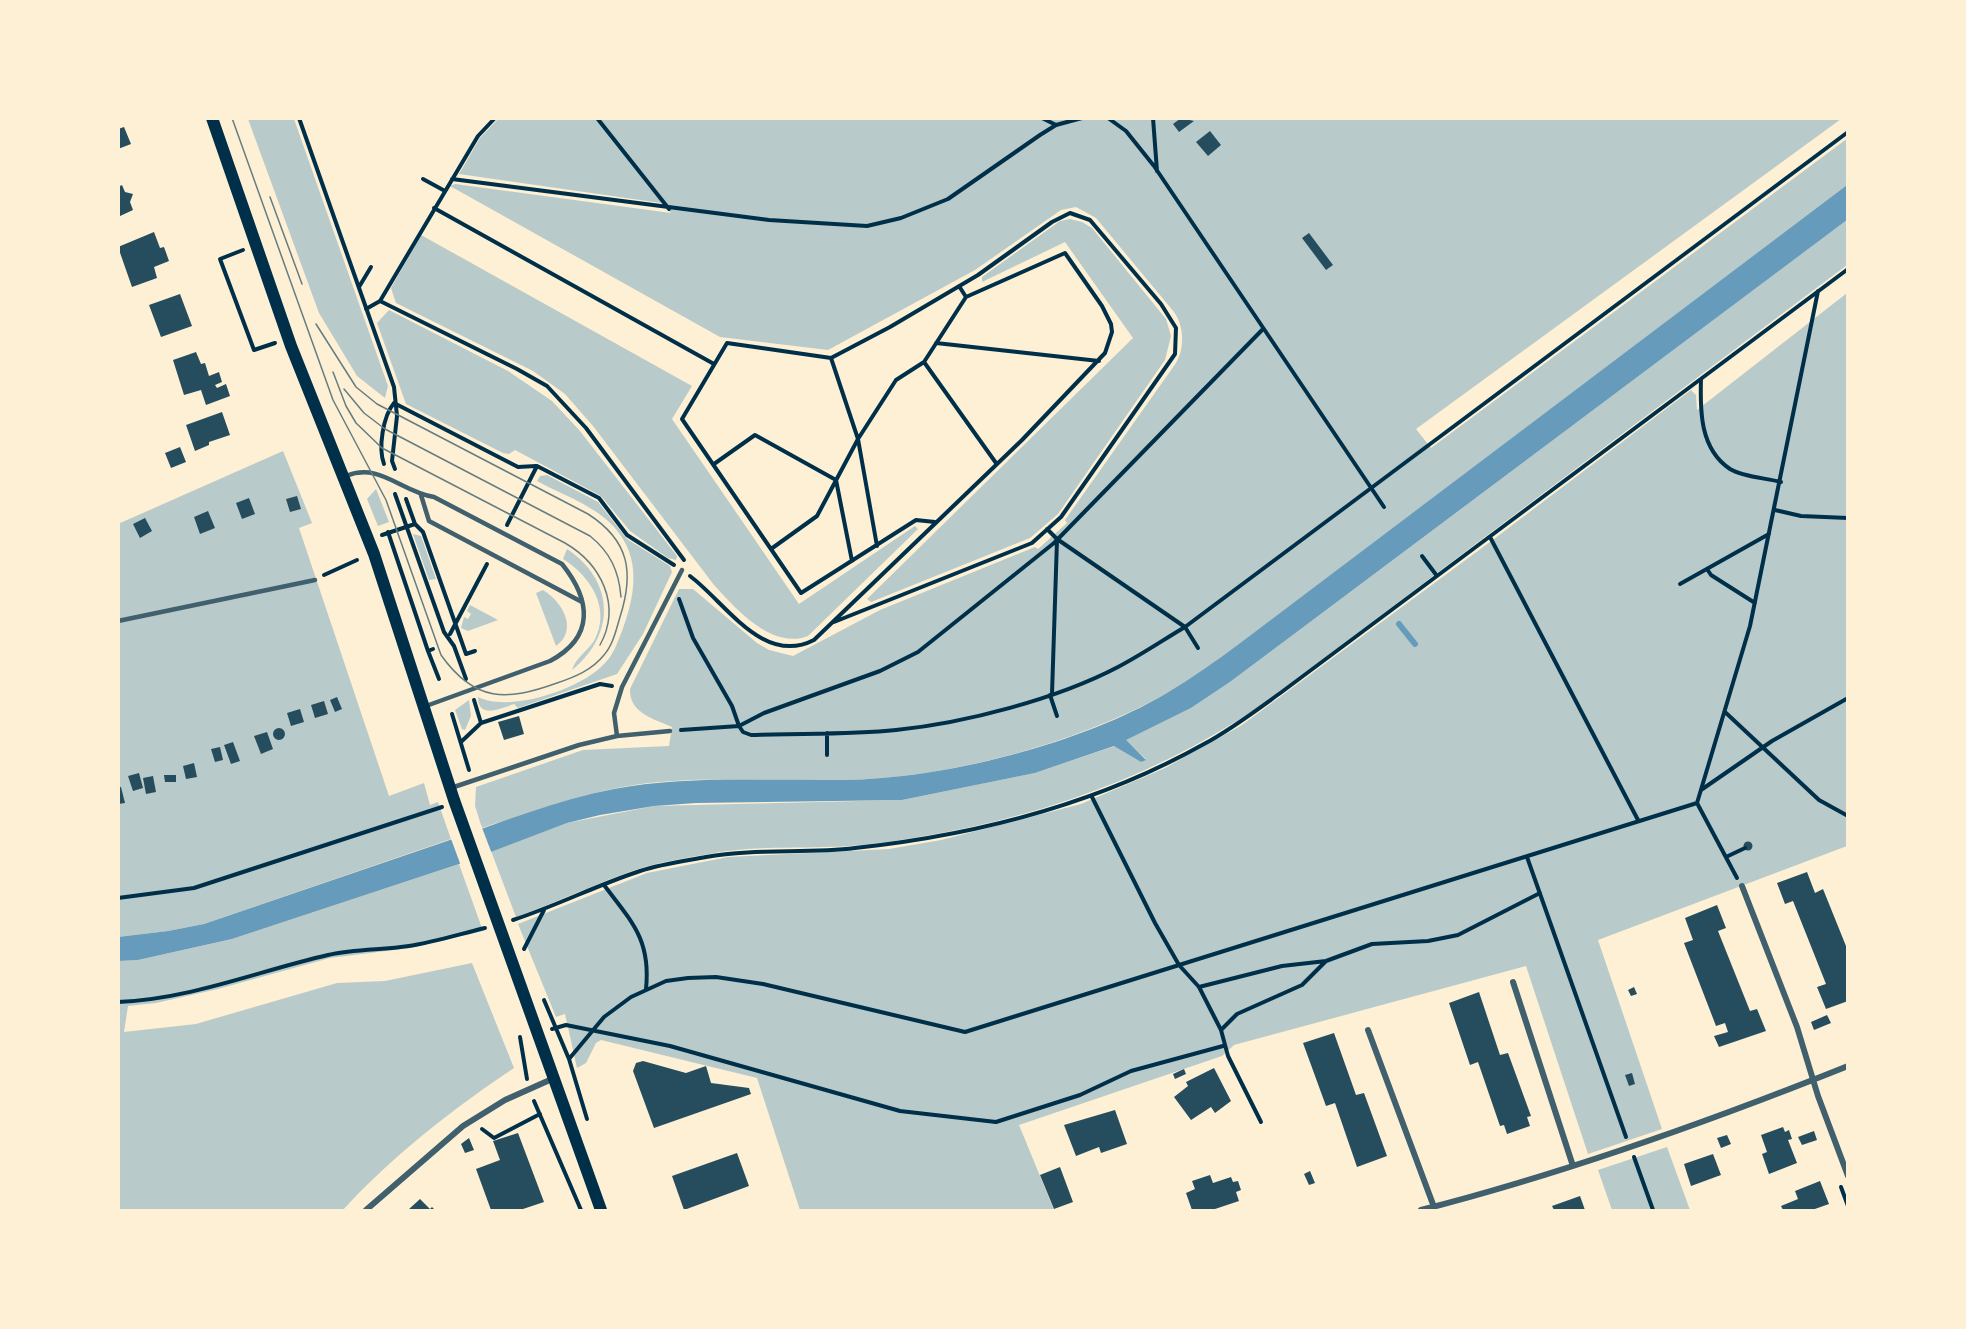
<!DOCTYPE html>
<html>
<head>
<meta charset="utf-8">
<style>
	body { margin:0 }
	#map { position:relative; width:1966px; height:1329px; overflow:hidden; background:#fdf0d5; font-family:Barlow,sans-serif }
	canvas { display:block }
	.frame { position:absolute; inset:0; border:120px solid #fdf0d5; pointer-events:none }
</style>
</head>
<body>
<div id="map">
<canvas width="1966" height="1329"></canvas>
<div class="frame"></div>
</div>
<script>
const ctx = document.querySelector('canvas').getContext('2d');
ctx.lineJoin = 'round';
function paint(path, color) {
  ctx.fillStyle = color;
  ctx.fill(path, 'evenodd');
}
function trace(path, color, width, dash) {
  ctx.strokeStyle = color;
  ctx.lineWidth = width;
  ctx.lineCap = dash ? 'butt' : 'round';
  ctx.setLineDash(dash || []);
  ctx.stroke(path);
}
paint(new Path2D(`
	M499 118 1841 119 1416 429 1431 448 1848 138 1847 185 1240 644C1215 661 1191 680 1164 695 1073 744 947 779 843 780 778 781 713 776 648 783 591 790 537 810 482 828L475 806 476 787 583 750 669 746 672 727C654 719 629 713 630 689L679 589H693L757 643 769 650 793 656 880 610 1035 547 1038 549 1067 523 1065 520 1176 363C1185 348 1184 326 1174 312L1096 218 1076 207 1061 210 975 270 828 350 720 337 450 186 455 184 671 213 661 203 459 174 480 138Z
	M248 119H294L388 386 385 398 357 376 319 313Z
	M1070 219 1082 222 1092 228 1166 319 1171 336 1165 360 1058 514 1030 538 871 602 867 599 1133 338 1065 242 982 282V277L1060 221Z
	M1847 220V265L1260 706C1141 786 1005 829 862 845 811 850 760 844 709 854 686 858 660 862 638 869 597 883 557 902 516 917L491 851 567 823 654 806 902 800 1035 773 1115 746 1141 762 1146 759 1125 740 1191 708 1230 682Z
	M421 235 692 386 672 419 799 604 915 526 918 529 808 636C772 650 736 609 714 585L593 426 565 394 533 371 396 303 391 288Z
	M1847 293V846L1598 940 1662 1129 1588 1154 1526 966 1234 1045 1222 1056 1019 1125 1054 1210H800L757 1078 601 1040 596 1043 586 1063 577 1068 565 1014 556 1017 518 924 647 873 728 857 889 849 941 840 1081 804 1165 768 1242 725 1490 542 1691 390 1696 395 1697 410Z
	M389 310 508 371 552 401 580 431 677 556 676 560 668 558 630 531 601 496 515 450 509 454 503 453 406 404 377 323Z
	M283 451 312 523 299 528 389 796 424 783 430 805 438 802 451 839 204 924 168 931 119 937 118 524Z
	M547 475 598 502 627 539 670 566 672 572 643 634 617 674 518 708 514 704C500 709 478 719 478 697 510 713 582 689 605 663 614 654 617 643 622 631 635 596 642 559 615 528 596 506 563 495 537 481L540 476Z
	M376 489 389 522 378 526 367 499Z
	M413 534 421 536 436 579 429 580Z
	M567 549C615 581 616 635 572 670 576 657 587 652 594 641 612 608 590 576 563 559Z
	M543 590C562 601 579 630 556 646L536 593Z
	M470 605 498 620 468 631 461 628 464 617 468 619 471 614 467 611Z
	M469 700 471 716 465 730 462 729 455 710Z
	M459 864 483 931 410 948 330 958 218 989 156 1003 128 1006 124 1032 196 1024 337 983 385 981 472 963 514 1068C453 1109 393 1155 343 1210H119L118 961 138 960 232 939Z
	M1667 1147 1690 1210H1612L1598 1170Z`), '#b9caca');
paint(new Path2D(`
	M1847 185V220L1230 682 1191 708 1126 740 1146 760 1141 762 1114 746 1035 773 902 800 696 803 654 806 600 815 567 823 459 864 232 939 138 960 119 961 118 937 168 931 204 924C285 896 366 869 447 841 502 822 557 800 614 789 690 775 766 781 843 780 943 779 1081 744 1167 693 1192 678 1216 661 1239 644Z`), '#669bbc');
paint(new Path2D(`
	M481 825 492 854 461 866 450 836Z`), '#fdf0d5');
trace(new Path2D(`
	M1399 624 1415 644`), '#669bbc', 6);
paint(new Path2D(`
	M1181 118 1194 121 1179 132 1173 124Z
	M124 127 131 144 118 149V129Z
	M1210 131 1221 145 1208 156 1196 142Z
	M122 185 125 192 133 194 130 202 133 210 118 217V187Z
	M154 232 160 248 164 247 169 261 154 267 157 278 132 287 118 247Z
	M1309 233 1333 265 1326 270 1302 238Z
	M180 294 192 326 161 337 149 305Z
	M196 352 201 364 205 363 209 376 219 372 222 382 215 385 217 388 226 384 230 396 206 405 201 390 184 395 173 360Z
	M222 412 230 435 209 442V445L195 451 186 425Z
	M180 447 186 462 171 468 165 453Z
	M297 496 301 509 290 512 286 499Z
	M249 498 255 514 242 519 236 503Z
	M208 511 215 528 200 534 194 517Z
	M145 518 152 531 140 538 133 524Z
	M337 697 342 709 335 712 330 700Z
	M324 701 328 714 315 718 311 705Z
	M300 709 304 722 291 726 287 713Z
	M519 716 524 734 504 740 498 722Z
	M273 734a6 6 0 1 1 12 0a6 6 0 1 1-12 0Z
	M267 732 273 749 261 754 254 736Z
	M233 742 240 761 231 764 224 745Z
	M220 747 223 760 215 762 211 749Z
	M194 763 197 777 186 779 183 766Z
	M139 773 143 788 133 791 128 776Z
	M164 775H176V782H165Z
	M153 776 156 792 146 794 143 778Z
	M118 787H121L125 803 118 804Z
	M1743.5 846a4.5 4.5 0 1 1 9 0a4.5 4.5 0 1 1-9 0Z
	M1807 872 1815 893 1823 889 1848 951V1001L1826 1009 1817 987 1826 984 1793 901 1785 904 1777 883Z
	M1717 905 1726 928 1718 931 1750 1011 1757 1009 1766 1031 1719 1047 1714 1036 1728 1032 1725 1023 1716 1026 1684 943 1693 940 1685 918Z
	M1634 987 1637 994 1631 996 1628 990Z
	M1479 992 1500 1055 1508 1053 1531 1116 1527 1117 1530 1126 1507 1134 1504 1125 1500 1126 1478 1062 1470 1065 1449 1003Z
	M1827 1015 1831 1023 1814 1030 1811 1022Z
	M1334 1033 1356 1095 1364 1093 1387 1156 1357 1167 1335 1103 1326 1106 1303 1043Z
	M643 1061 686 1073 706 1066 711 1083 749 1088 751 1094 654 1128 633 1071 636 1063Z
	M1214 1068 1231 1101 1215 1113 1211 1107 1191 1120 1174 1097 1188 1086 1186 1082Z
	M1184 1069 1186 1074 1175 1079 1173 1074Z
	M1632 1073 1635 1084 1629 1086 1625 1075Z
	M1115 1110 1127 1144 1101 1153 1099 1147 1076 1156 1064 1125Z
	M1783 1127 1785 1132 1789 1130 1792 1139 1788 1140 1797 1163 1769 1174 1762 1154 1767 1152 1761 1135Z
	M1814 1131 1817 1140 1802 1145 1798 1137Z
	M518 1133 544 1202 520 1210H491L476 1169 500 1160 493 1141Z
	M1727 1135 1731 1144 1721 1148 1717 1138Z
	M469 1138 474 1150 465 1153 461 1144Z
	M737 1153 749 1186 684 1210 672 1176Z
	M1713 1154 1721 1175 1691 1186 1684 1164Z
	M1060 1167 1073 1202 1054 1209 1040 1175Z
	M1310 1171 1315 1183 1309 1185 1304 1174Z
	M1210 1175 1213 1183 1231 1177 1233 1182 1238 1181 1241 1190 1236 1192 1239 1201 1212 1210H1192L1186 1193 1195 1189 1192 1181Z
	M1820 1181 1829 1204 1812 1210H1783L1781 1206 1798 1199 1795 1191Z
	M1580 1196 1585 1210H1554L1552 1206Z
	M420 1199 430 1209 432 1207 435 1210H408Z`), '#264d5e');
trace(new Path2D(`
	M299 118 394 387 397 416 392 461 395 469
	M597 118 669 209
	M1042 118 1056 125
	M1108 118 1126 131 1154 166 1384 507
	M1153 118 1157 171
	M423 179 445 191
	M452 179 769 220 867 226 901 218 948 199 1040 135 1056 125 1082 118
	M434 208 714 364
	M243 250 220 259 254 350 275 343
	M959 286 966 297
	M359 287 371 267
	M380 301 517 369 547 386 586 428 684 560
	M366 309 380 301 478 136 495 118
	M936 343 1099 361
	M1701 379C1700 411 1700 449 1730 469 1743 477 1766 478 1781 482
	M394 403 518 467 536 466
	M384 464C378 448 383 416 394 403
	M714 464 755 435 836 480 852 561
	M395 494 444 632 454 646 466 679
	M406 499 415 524 423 532 466 654 475 651
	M1775 510 1801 516 1848 518
	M507 525 537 466 599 498 627 535 674 565
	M1047 529 1057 539 1185 627 1198 648
	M388 532 428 651
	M382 535 415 524
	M1490 537 1638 820
	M877 546 858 439 896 380 924 362
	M771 549 817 516 858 439 831 358
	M1422 556 1437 576
	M1707 569 1711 575 1755 603
	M324 575 357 560
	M690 576C726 603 763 666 814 640L1022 440 1105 353 1112 332 1111 324 1102 306 1065 253 966 297 924 362 996 463
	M1680 584 1769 534
	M679 599 693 638 732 706 739 726 743 732 751 735C799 733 848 735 896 730 965 723 1057 699 1118 667 1141 655 1163 640 1185 627L1848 132
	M834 622 1032 543 1061 517 1175 354 1176 328 1161 304 1090 220 1070 213 1052 222 978 275 890 327 831 358 727 343 682 419 801 593 916 520 935 522
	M450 634 487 564
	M433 649 428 651 439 679
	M1052 694 1057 540
	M1050 695 1057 716
	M474 700 481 723
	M1725 712 1819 800 1848 816
	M452 714 469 770
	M681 730 739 726 764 713 880 671 918 652 1054 543 1263 329
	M462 741 481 723 600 684 612 686
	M827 755V733
	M1701 790 1772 741 1848 698
	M1092 797 1155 923 1179 965 1199 987 1221 1030 1228 1056 1261 1122
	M1697 803 1737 878
	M1527 857 1626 1137
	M1726 857 1745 848
	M604 885C632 922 651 940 646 989
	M118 898 194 888 442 807
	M513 920C556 906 597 885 640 871 661 864 684 861 706 857 755 848 806 854 855 848 977 835 1097 804 1204 744 1232 729 1258 709 1283 691L1848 269
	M524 949 544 910
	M1199 987 1282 966 1326 961 1372 944 1428 941 1458 935 1540 893
	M544 1000 569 1059 587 1119
	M118 1002C191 999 258 971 328 955 355 949 382 950 409 946 434 942 460 934 485 928
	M552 1029 566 1025 670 1046 900 1111 996 1122 1080 1095 1131 1071 1223 1046
	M1221 1030 1237 1014 1302 985 1326 961
	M520 1037 527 1079
	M569 1059 604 1017 631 997 666 981 688 978 716 977 763 984 965 1032 1697 803 1750 626 1818 291
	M534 1101 581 1210
	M482 1129 494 1138 540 1114
	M1634 1157 1653 1210
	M1841 1187 1848 1206`), '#003049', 4);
trace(new Path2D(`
	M346 476C380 462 401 492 434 497L562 564C591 600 595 637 550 661L426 706
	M421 495 429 521 582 602
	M118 621 315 580
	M617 736 614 713 622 687 682 570
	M451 788 579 745 617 736 670 731`), '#3f606c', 4.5);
trace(new Path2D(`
	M1742 886 1797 1027 1818 1096 1848 1176
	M1513 982 1573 1166
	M1368 1030 1434 1207
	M366 1210 463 1126 505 1100 552 1079
	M1421 1210C1566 1173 1708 1122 1848 1066`), '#3f606c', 6);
trace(new Path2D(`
	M212 118 291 346 374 554 454 800 601 1210`), '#003049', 12);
trace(new Path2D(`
	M232 118 333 400 386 500 441 655C475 703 507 701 557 683 575 677 592 670 604 655 613 645 616 630 620 617 634 573 630 541 588 514L377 404 356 387 316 324
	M270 197 302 284
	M333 372 346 406 356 423 382 448 565 543C601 564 622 605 600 645
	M344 389 364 413 385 429 590 536C610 552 619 571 621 597`), '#657d81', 1.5);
</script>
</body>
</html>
